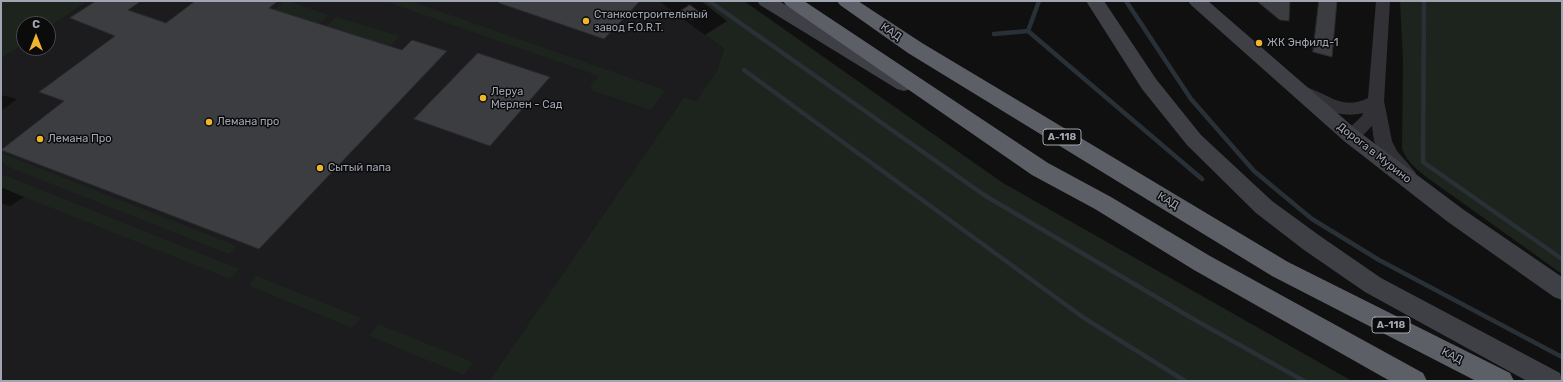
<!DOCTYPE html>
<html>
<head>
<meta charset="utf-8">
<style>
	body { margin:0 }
	#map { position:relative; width:1563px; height:382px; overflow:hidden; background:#101011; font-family:Rubik,sans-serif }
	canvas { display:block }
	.frame { position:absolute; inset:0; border:2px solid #a1a5b2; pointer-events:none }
	.north { position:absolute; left:16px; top:16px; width:40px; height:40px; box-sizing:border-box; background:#0b0b0c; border:1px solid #47494e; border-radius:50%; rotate:0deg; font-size:11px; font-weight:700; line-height:16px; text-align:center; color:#a1a5b2 }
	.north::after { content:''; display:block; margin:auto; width:14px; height:18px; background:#eeb72b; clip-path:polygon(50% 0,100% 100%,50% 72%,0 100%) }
</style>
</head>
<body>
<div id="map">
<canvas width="1563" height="382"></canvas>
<div class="frame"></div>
<div class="north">С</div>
</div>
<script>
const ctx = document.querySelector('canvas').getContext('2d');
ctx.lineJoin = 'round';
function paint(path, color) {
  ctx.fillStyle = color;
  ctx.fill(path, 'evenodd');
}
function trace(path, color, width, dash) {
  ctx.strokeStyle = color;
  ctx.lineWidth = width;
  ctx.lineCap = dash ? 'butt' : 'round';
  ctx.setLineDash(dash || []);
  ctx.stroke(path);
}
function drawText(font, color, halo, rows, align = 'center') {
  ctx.font = font + ' Rubik,sans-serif';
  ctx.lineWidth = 3;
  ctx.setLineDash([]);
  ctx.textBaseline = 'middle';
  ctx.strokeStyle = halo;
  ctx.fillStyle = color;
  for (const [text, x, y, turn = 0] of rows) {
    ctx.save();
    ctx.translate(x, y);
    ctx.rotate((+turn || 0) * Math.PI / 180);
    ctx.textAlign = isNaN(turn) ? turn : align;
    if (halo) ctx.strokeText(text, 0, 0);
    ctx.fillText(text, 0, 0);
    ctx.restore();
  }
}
paint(new Path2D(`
	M88 1H659L724 49 717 70 696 101 684 97 489 381H1V203L10 206 24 197 1 187V111L17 99 1 95V59L24 44V48H48V28Z`), '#1c1c1e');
paint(new Path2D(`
	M1 1H88L48 28V24H24V44L1 59Z
	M285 1H288L329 15 318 24 274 10Z
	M384 1H410L665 90 651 110 591 90V86L599 76Z
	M701 1H744L1003 183 1352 381H489L684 97 696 101 717 70 724 49 705 35 727 21Z
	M1400 1H1562V274L1429 179C1417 170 1407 162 1402 149L1403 60Z
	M337 17 400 36 390 46 326 26Z
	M1 153 237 246 229 254 11 168 1 161Z
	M1 174 239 269 230 279 24 197 1 187Z
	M257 276 361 318 352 328 248 285Z
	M378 324 473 362 464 375 369 336Z`), '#1c241d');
trace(new Path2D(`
	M709 1 984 195 1195 320 1304 381
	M1126 1 1191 99 1254 171 1312 219 1379 260 1562 357
	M1424 1 1423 162 1562 259
	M1028 31 1202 179
	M994 34 1028 31 1039 1
	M744 70 1084 318 1185 381`), '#293036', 4.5);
const building = new Path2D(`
	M96 1H141L128 10 166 23 195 1H278L269 8 402 50 412 40 447 51 259 249 1 150 64 101 39 92 115 36 70 18Z
	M500 1H640L604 39 499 3Z
	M1257 1H1290L1289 21 1280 20Z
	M1319 1H1337L1332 57 1313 52Z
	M690 5 702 14 691 20 679 12Z
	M478 53 550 77 490 146 414 119Z`);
paint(building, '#3c3d41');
trace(building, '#2a2a2d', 1);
paint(new Path2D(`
	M1376 1H1390L1384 101 1392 141 1397 151 1416 173 1413 178 1407 180 1401 178 1384 160 1374 141 1372 126C1364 134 1357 144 1345 140L1342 136 1345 132 1362 116 1363 113C1340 119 1320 108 1300 97L1298 93 1300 89 1306 87C1330 94 1341 111 1368 98Z`), '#313136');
paint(new Path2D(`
	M757 1H779L911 79 914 84 911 89 904 91 897 89 760 5Z
	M1086 1H1104L1156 79 1201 135 1272 201 1320 236 1381 278 1560 373 1562 381H1527L1365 292 1304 250 1256 213 1187 145 1142 89Z
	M1188 1H1208L1358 131 1464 210 1562 277V300L1554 297 1448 222 1344 141 1191 5Z`), '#3f4046');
paint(new Path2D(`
	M783 1H804L1048 163 1111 197 1210 256 1423 373 1427 381H1390L1194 270 1095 209 1032 175 786 5Z
	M837 1H858L922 43 1288 262 1510 373 1514 381H1476L1272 276 908 53 840 5Z`), '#5d5f67');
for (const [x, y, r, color] of [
	[586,21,4,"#eeb72b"],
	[1259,43,4,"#eeb72b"],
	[483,98,4,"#eeb72b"],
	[209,122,4,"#eeb72b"],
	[40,139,4,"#eeb72b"],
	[320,168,4,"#eeb72b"]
]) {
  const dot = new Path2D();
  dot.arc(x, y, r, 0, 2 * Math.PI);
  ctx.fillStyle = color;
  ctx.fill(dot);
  trace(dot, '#0b0b0c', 1.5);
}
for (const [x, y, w] of [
	[1062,137,38],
	[1391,325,38]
]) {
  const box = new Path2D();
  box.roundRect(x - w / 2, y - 8, w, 16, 3);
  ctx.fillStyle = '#0b0b0c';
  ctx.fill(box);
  trace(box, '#a1a5b2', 1);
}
drawText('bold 10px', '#a1a5b2', null, [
	["А-118",1062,137],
	["А-118",1391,325]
]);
drawText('11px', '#a1a5b2', '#0b0b0c', [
	["Станкостроительный",594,15],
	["завод F.O.R.T.",594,28],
	["ЖК Энфилд-1",1267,43],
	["Леруа",491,92],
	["Мерлен - Сад",491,105],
	["Лемана про",217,122],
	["Лемана Про",48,139],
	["Сытый папа",328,168]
], 'left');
drawText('11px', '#a1a5b2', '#0b0b0c', [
	["КАД",891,32,35],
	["Дорога в Мурино",1374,153,38],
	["КАД",1168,201,31],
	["КАД",1452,356,27]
]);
</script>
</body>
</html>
